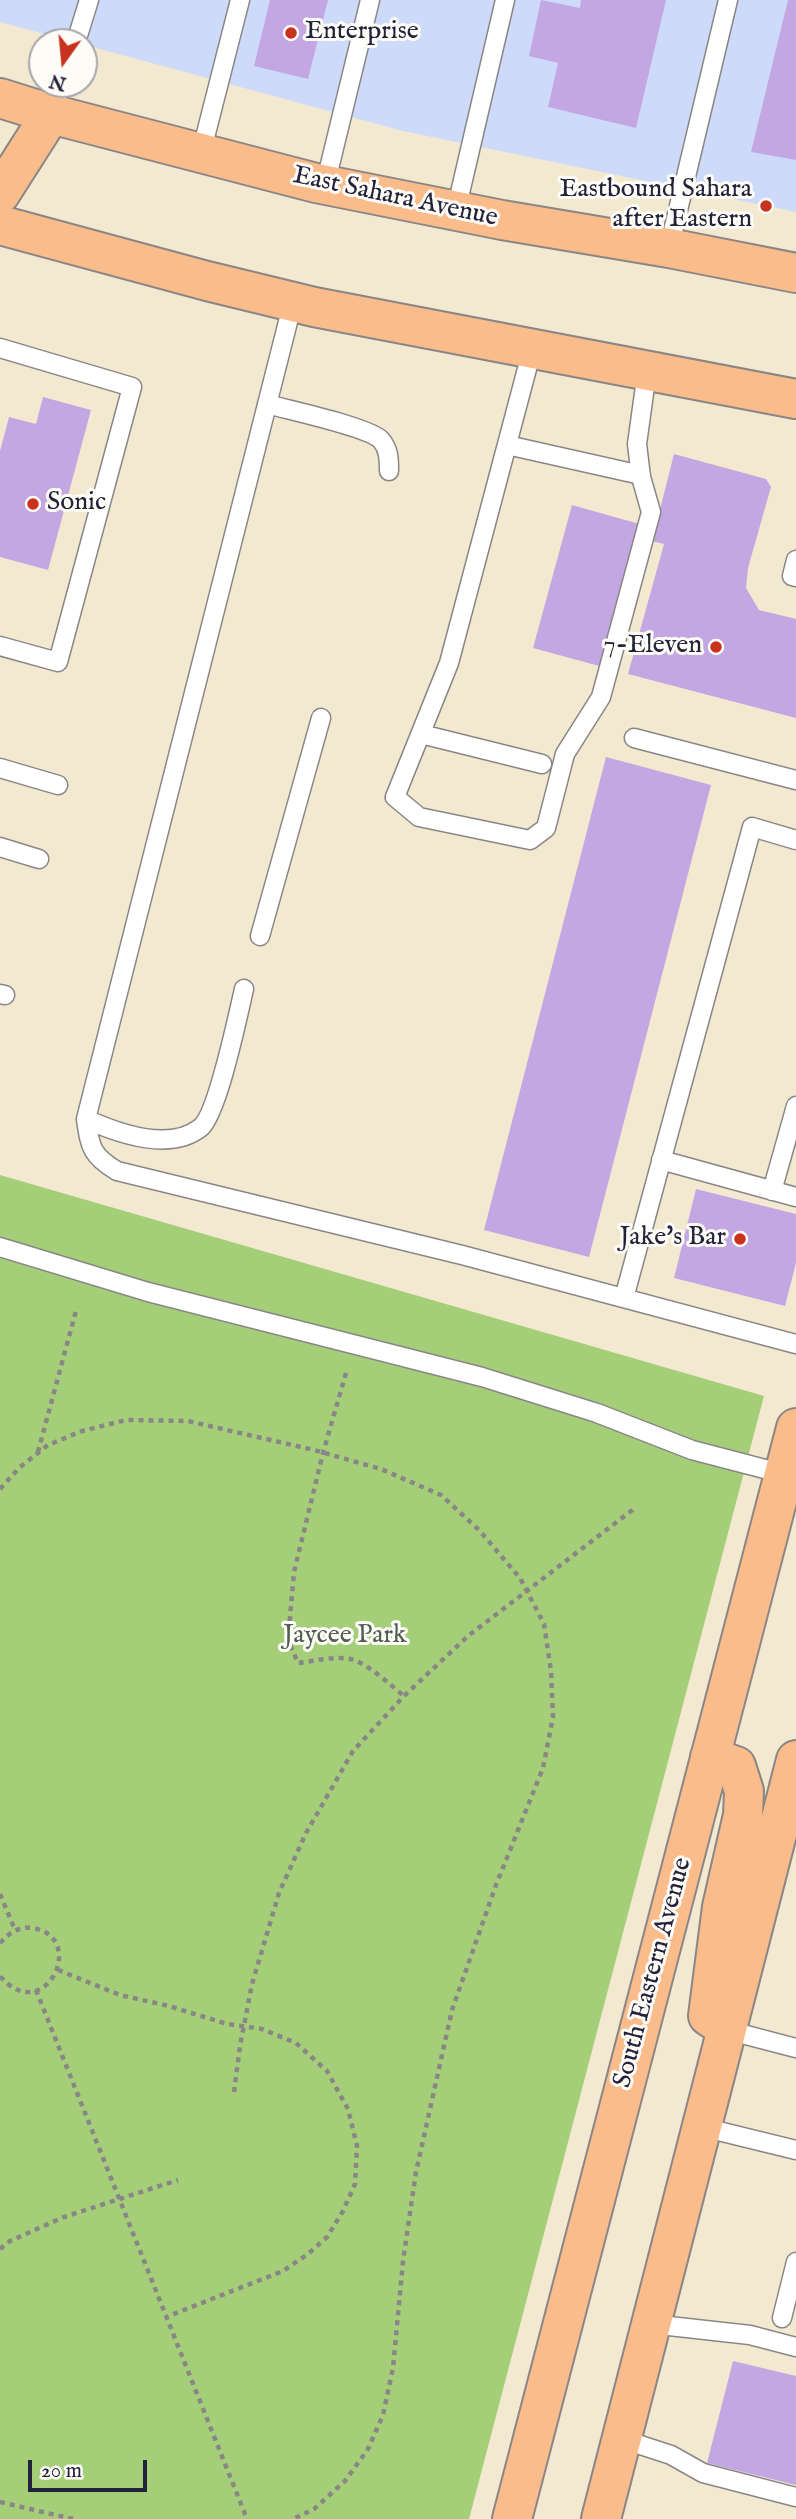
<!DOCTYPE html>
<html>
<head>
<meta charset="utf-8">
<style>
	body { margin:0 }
	#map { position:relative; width:796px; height:2519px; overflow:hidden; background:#f3e9d1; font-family:"IM FELL English",serif }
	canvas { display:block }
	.north { position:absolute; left:28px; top:28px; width:70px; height:70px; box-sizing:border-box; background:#fdfcf7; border:2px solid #a5a5ac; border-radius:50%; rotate:195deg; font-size:19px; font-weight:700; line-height:28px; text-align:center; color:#22223b }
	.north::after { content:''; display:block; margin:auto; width:24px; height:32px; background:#c8321e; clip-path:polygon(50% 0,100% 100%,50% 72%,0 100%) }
	.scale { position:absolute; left:28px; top:2460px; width:119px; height:32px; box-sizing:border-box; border:4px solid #22223b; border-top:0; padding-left:9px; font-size:21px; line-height:24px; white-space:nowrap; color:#22223b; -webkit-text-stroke:5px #fdfcf7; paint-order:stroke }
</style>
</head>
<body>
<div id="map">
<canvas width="796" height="2519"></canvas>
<div class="north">N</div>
<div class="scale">20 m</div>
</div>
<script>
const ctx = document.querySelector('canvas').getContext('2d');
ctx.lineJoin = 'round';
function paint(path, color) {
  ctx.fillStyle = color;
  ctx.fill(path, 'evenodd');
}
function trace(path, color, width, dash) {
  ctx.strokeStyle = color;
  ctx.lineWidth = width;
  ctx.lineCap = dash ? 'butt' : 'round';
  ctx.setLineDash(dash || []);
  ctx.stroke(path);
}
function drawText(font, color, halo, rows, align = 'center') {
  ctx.font = font + ' "IM FELL English",serif';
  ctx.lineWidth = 6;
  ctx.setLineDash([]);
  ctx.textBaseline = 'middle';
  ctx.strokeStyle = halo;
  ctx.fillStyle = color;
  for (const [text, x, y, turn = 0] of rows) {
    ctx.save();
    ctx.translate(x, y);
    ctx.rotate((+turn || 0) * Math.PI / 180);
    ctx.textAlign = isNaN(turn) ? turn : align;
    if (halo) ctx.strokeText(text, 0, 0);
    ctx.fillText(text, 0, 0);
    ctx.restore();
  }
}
paint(new Path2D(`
	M0 0H796V212L403 131 0 22Z`), '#cedafa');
paint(new Path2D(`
	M0 1175 764 1396 469 2519H0Z`), '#a5ce79');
paint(new Path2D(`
	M270 0H328L308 79 254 66Z
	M541 0 580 8 581 0H666L636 128 548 107 558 63 529 56Z
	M788 0H796V160L751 152Z
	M43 397 91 410 48 570 0 557V451L9 417 36 424Z
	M674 454 766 479 771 487 748 568 746 588 759 610 796 619V718L628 674 664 544 652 541Z
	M572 505 643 525 603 667 533 648Z
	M606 757 711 785 589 1257 484 1230Z
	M696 1189 796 1214V1263L785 1306 674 1278Z
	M733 2361 796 2376V2485L707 2463Z`), '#c3a7e2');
const service = new Path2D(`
	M76 42 89 0
	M51 114 62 84
	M201 153 240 0
	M325 185 370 0
	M456 210 505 0
	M669 248 728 0
	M293 302 86 1119C90 1148 92 1156 117 1171L462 1255 796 1344
	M0 348 132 387 58 662 0 646
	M532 350 449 663 395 797 419 817 530 840 546 828 565 754 601 697 651 512 641 477 637 444 647 372
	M267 404C288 410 369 427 381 440 389 449 389 460 389 471
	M507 445 641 475
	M796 560 792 576 796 577
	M421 734 542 764
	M634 738 796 780
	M0 768 58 785
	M0 847 39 859
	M260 936 321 718
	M0 994 5 995
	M86 1119C117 1133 169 1152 200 1128 217 1116 238 1015 244 989
	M661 1160 796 1197
	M772 1191 796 1106
	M0 1247 148 1292 482 1377 597 1413 692 1450 784 1474
	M624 1298 752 827 796 840
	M727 2030 796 2048
	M702 2127 796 2150
	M782 2318 796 2262
	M651 2324 750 2335 796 2347
	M622 2439 671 2455 703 2473 796 2497`);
const primary = new Path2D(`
	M0 98 51 114 316 183 502 220 669 248 796 273
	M0 194 51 114
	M0 225 207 281 314 307 796 399
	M710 1757 736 1766 744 1791 743 1815 722 1907 708 2016 714 2020
	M512 2519 796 1428
	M601 2519 796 1760`);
trace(service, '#8a8686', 21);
trace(primary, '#8a8686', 42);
trace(new Path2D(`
	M346 1373 323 1453 294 1572 288 1640 298 1663C314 1661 338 1655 354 1660 372 1667 389 1684 404 1696
	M38 1452 77 1307
	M0 1489 19 1468 48 1445 82 1431 126 1420 188 1421 314 1450 381 1469 441 1495 479 1530 520 1578 544 1624 551 1671 553 1717 543 1768 496 1885 452 2010 416 2172 403 2261 393 2368 383 2415 368 2449 345 2481 314 2509 293 2519
	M0 1894 15 1930
	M0 1943C9 1933 19 1926 33 1928 89 1938 44 2028 0 1976
	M58 1970 120 1995 169 2006 227 2024 262 2029 296 2043 327 2071 348 2109 357 2146 355 2184 343 2211 327 2237 308 2254 283 2271 166 2317
	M36 1990 247 2519
	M234 2092 240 2046 252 1984 279 1893 306 1833 353 1751 404 1696 468 1636 635 1508
	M0 2249 10 2241 64 2217 178 2180
	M0 2502 73 2519`), '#8a8686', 4.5, [5, 5]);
trace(service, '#fff', 18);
trace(primary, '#fabc8b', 38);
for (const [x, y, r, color] of [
	[291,33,7,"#c8321e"],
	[766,206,7,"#c8321e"],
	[33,504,7,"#c8321e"],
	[716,647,7,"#c8321e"],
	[740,1239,7,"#c8321e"]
]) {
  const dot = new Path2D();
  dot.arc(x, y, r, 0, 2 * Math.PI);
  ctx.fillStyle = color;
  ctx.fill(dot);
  trace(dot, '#fdfcf7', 2.5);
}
drawText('26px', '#22223b', '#fdfcf7', [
	["Enterprise",305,33,"left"],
	["Eastbound Sahara",752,191],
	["after Eastern",752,221],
	["Sonic",47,504,"left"],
	["7-Eleven",702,647],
	["Jake's Bar",726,1239]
], 'right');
drawText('26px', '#22223b', '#fdfcf7', [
	["East Sahara Avenue",395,198,12],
	["South Eastern Avenue",654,1973,-75]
]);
drawText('26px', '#505e51', '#fdfcf7', [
	["Jaycee Park",345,1637]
]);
</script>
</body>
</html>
